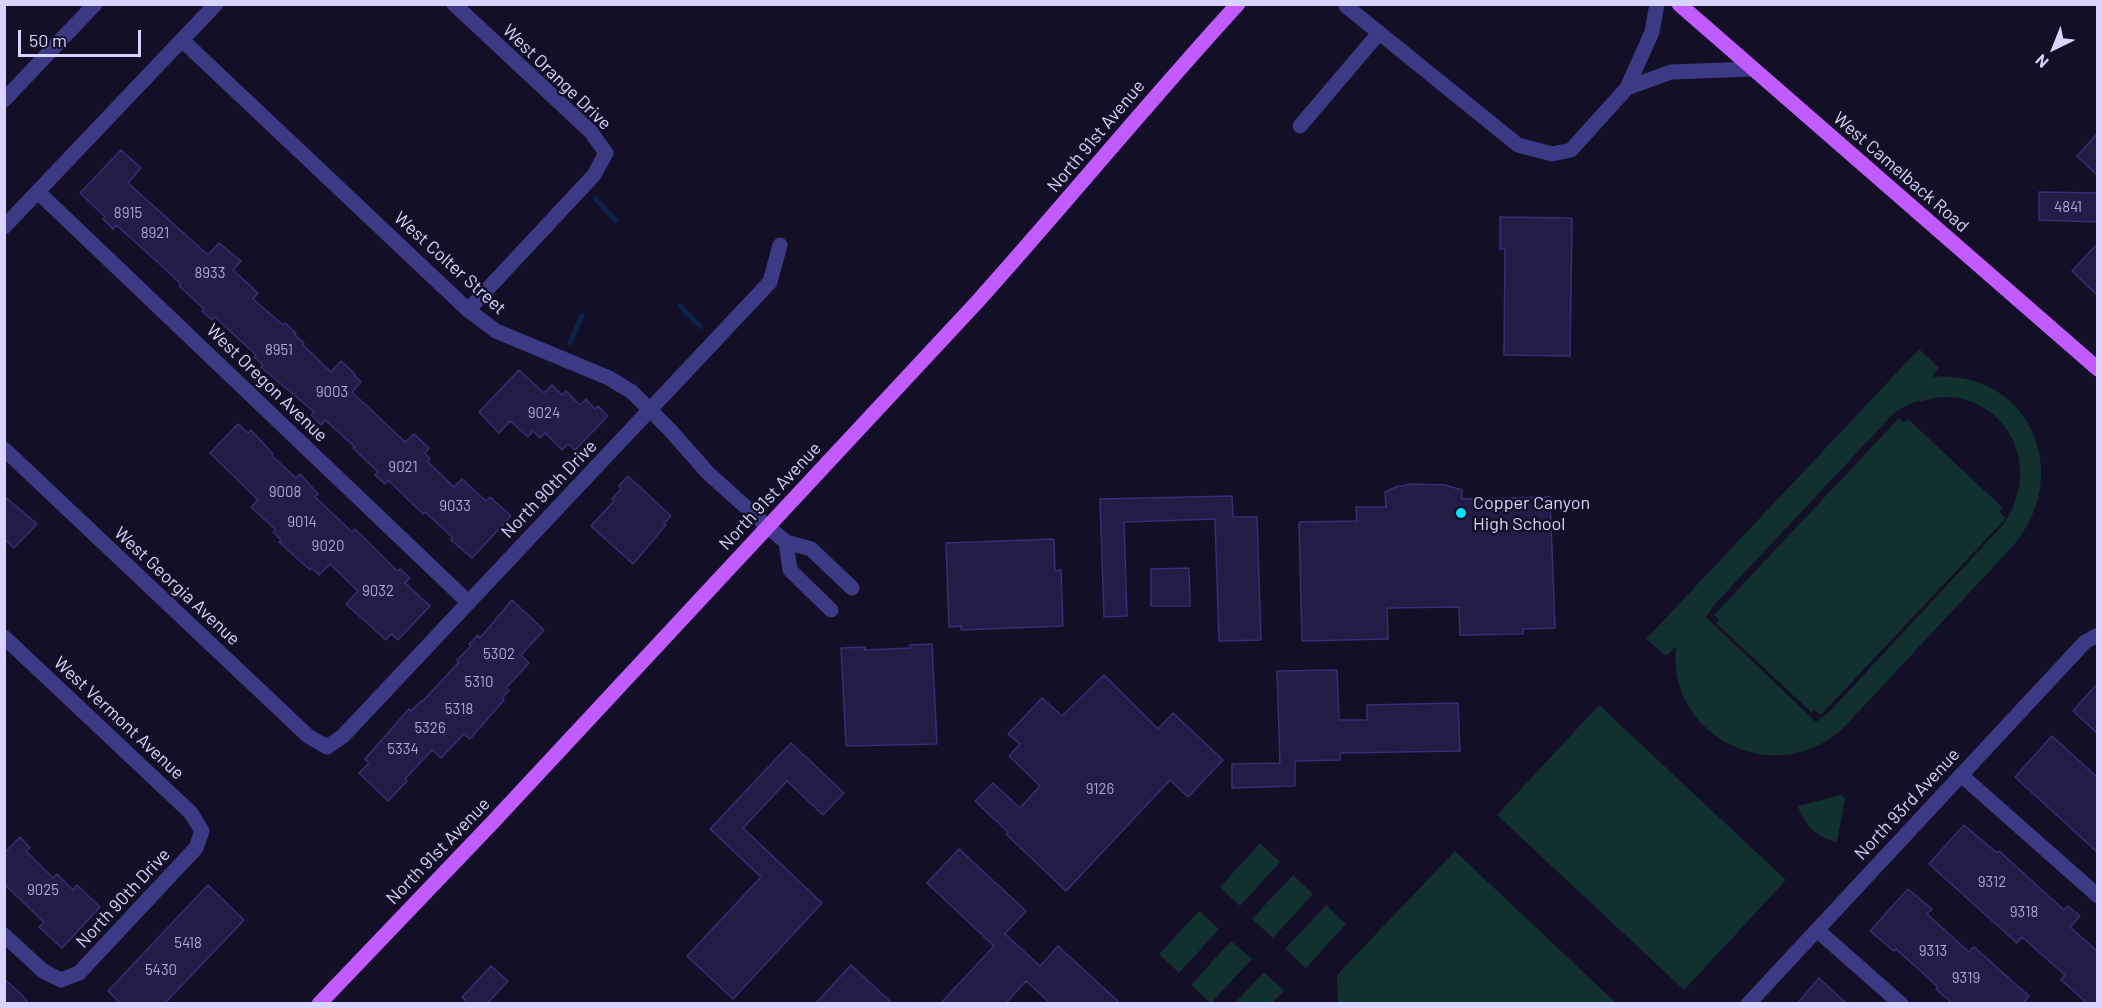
<!DOCTYPE html>
<html>
<head>
<meta charset="utf-8">
<style>
	body { margin:0 }
	#map { position:relative; width:2102px; height:1008px; overflow:hidden; background:#130f26; font-family:Barlow,sans-serif }
	canvas { display:block }
	.frame { position:absolute; inset:0; border:6px solid #d9d4ff; pointer-events:none }
	.north { position:absolute; left:2024px; top:18px; width:60px; height:60px; -webkit-text-stroke:4px #130f26; paint-order:stroke; rotate:223deg; font-size:16px; font-weight:700; line-height:24px; text-align:center; color:#d9d4ff }
	.north::after { content:''; display:block; margin:auto; width:21px; height:27px; background:#d9d4ff; clip-path:polygon(50% 0,100% 100%,50% 72%,0 100%) }
	.scale { position:absolute; left:18px; top:30px; width:123px; height:27px; box-sizing:border-box; border:3px solid #d9d4ff; border-top:0; padding-left:8px; font-size:18px; line-height:21px; white-space:nowrap; color:#d9d4ff; -webkit-text-stroke:4px #130f26; paint-order:stroke }
</style>
</head>
<body>
<div id="map">
<canvas width="2102" height="1008"></canvas>
<div class="frame"></div>
<div class="north">N</div>
<div class="scale">50 m</div>
</div>
<script>
const ctx = document.querySelector('canvas').getContext('2d');
ctx.lineJoin = 'round';
function paint(path, color) {
  ctx.fillStyle = color;
  ctx.fill(path, 'evenodd');
}
function trace(path, color, width, dash) {
  ctx.strokeStyle = color;
  ctx.lineWidth = width;
  ctx.lineCap = dash ? 'butt' : 'round';
  ctx.setLineDash(dash || []);
  ctx.stroke(path);
}
function drawText(font, color, halo, rows, align = 'center') {
  ctx.font = font + ' Barlow,sans-serif';
  ctx.lineWidth = 5;
  ctx.setLineDash([]);
  ctx.textBaseline = 'middle';
  ctx.strokeStyle = halo;
  ctx.fillStyle = color;
  for (const [text, x, y, turn = 0] of rows) {
    ctx.save();
    ctx.translate(x, y);
    ctx.rotate((+turn || 0) * Math.PI / 180);
    ctx.textAlign = isNaN(turn) ? turn : align;
    if (halo) ctx.strokeText(text, 0, 0);
    ctx.fillText(text, 0, 0);
    ctx.restore();
  }
}
paint(new Path2D(`
	M1919 349 1939 368 1932 377C2029 369 2075 474 2013 546L1846 725C1781 792 1666 740 1676 646L1666 656 1646 639ZM1940 397C1947 397 1956 397 1963 399 2021 415 2037 482 2001 527L1831 710 1816 722 1706 617 1716 603 1895 412 1912 403Z
	M1899 418 1904 422 1908 419 2003 508 1999 512 2006 518 1821 715 1814 710 1811 712 1716 623 1719 620 1714 615Z
	M1599 705 1786 880 1684 990 1497 815Z
	M1841 795 1845 798 1837 842C1817 838 1804 825 1798 806Z
	M1260 843 1280 862 1240 906 1220 887Z
	M1455 851 1616 1003H1338L1337 975Z
	M1293 875 1313 894 1273 938 1252 919Z
	M1326 905 1346 924 1306 968 1285 949Z
	M1199 911 1219 929 1179 973 1159 954Z
	M1231 941 1252 959 1211 1003 1191 985Z
	M1264 972 1284 991 1272 1003H1235Z`), '#12302f');
trace(new Path2D(`
	M595 198 616 221
	M680 306 701 327
	M570 343 582 315`), '#0c2248', 5);
const building = new Path2D(`
	M2097 134V175L2077 156Z
	M121 150 141 168 128 183 208 255 219 243 241 261 233 270 258 293 253 299 283 325 285 323 296 333 295 335 304 343 303 345 331 372 341 361 355 374 354 375 361 382 352 392 405 442 414 434 429 448 425 453 430 459 428 462 454 487 462 479 486 501 490 497 511 516 472 558 451 540 453 538 425 512 423 514 388 480 385 484 375 475 378 472 353 448 355 447 325 420 321 425 311 415 314 412 261 367 263 365 254 357 256 355 215 317 212 320 202 311 204 309 179 286 181 284 153 258 116 225 113 229 103 219 105 217 80 193Z
	M2039 192 2097 193V222L2039 220Z
	M1500 217 1572 218 1570 356 1504 355 1505 249H1500Z
	M2097 244V295L2072 271Z
	M519 370 544 393 552 385 562 395 566 391 580 405 586 399 595 409 598 406 608 416 575 450 568 444 562 450 545 433 540 438 533 431 528 437 510 421 499 433 479 412Z
	M238 424 248 433 251 430 273 454 272 456 296 478 300 474 318 494 315 497 331 512 352 532 355 529 397 571 400 569 410 578 405 583 430 606 398 640 391 634 386 640 346 604 358 591 330 564 319 575 312 568 310 570 279 542 281 540 273 532 276 530 251 507 258 500 210 453Z
	M628 476 671 516 664 523 666 525 633 564 591 526 614 501 612 499 621 489 619 486Z
	M1411 484 1445 485 1462 490V499L1550 497 1555 628 1523 629V634L1460 635 1459 607 1387 608 1388 639 1302 641 1299 522 1357 521 1356 507H1386L1385 492 1396 487Z
	M4 496 37 524 14 548 4 539Z
	M1232 496 1233 517H1257L1261 640 1219 641 1215 519 1124 522 1127 616 1104 617 1100 499Z
	M1054 539 1055 571 1061 570 1063 626 961 630V626L949 627 946 543Z
	M1189 568 1190 606H1151V569Z
	M512 600 544 630 521 655 529 663 506 688 509 690 502 698 504 700 470 739 464 734 441 758 432 750 405 779 407 781 388 801 359 773 369 763 365 759 409 709 411 711 421 701 422 702 459 662 457 660 471 646 469 644 478 635 480 638Z
	M932 644 937 744 846 746 841 648 865 647V650L910 648V645Z
	M1337 670 1339 720H1367V705L1458 703 1460 751 1340 753V760L1295 761V786L1232 788V764L1280 763 1277 671Z
	M1104 675 1158 729 1173 713 1223 760 1188 797 1170 780 1066 891 1006 834 1008 832 975 801 993 783 1020 808 1040 786 1009 756 1020 744 1008 734 1042 698 1062 716Z
	M2097 684V733L2073 711Z
	M2052 736 2097 777V852L2015 777Z
	M791 743 844 793 823 815 787 781 743 828 822 903 733 999 687 956 761 877 710 829Z
	M1964 825 1997 853 1999 851 2064 910 2068 906 2080 916 2070 927 2097 951V1004H2088L2061 980 2065 975 2022 937 2017 943 1929 864Z
	M20 837 30 848 26 851 53 878 57 874 73 890 77 885 100 907 62 948 39 927 44 922 4 884V853Z
	M959 849 1026 911 1005 934 1040 966 1058 946 1121 1004H1051L1026 981 1005 1004H940L994 946 927 883Z
	M208 885 244 920 164 1004H121L108 991Z
	M1908 889 1932 909 1927 914 1969 952 1974 947 2029 996 2023 1004H1953L1936 989 1938 987 1896 949 1894 951 1870 931Z
	M851 965 893 1004H815Z
	M491 966 508 981 487 1004H469L462 997Z
	M1819 978 1847 1004H1797Z
	M4 979 21 994 29 1004H4Z`);
paint(building, '#241b47');
trace(building, '#3b2d73', 1.5);
trace(new Path2D(`
	M454 4 591 132 606 153 594 175 468 310
	M1346 6 1518 145 1552 154 1571 150 1627 88 1652 32 1657 4
	M182 40 468 310 496 331 609 378 632 392 670 430 708 473 768 527 786 542 811 549 852 588
	M1627 88 1671 72 1753 69
	M4 100 95 4
	M1300 126 1379 33
	M38 192 468 602
	M4 227 216 4
	M4 449 308 736 327 747 343 736 770 282 780 245
	M786 542 790 570 831 610
	M4 637 191 813 202 831 196 848 79 973 61 980 43 971 4 935
	M1961 775 2098 896
	M1817 930 1901 1004
	M1748 1004 2085 642 2098 635`), '#3d3a85', 15);
trace(new Path2D(`
	M1679 4 2098 369
	M319 1004 492 823 978 301C1066 203 1149 101 1238 4`), '#c25bff', 15);
for (const [x, y, r, color] of [
	[1461,513,6,"#00e5ff"]
]) {
  const dot = new Path2D();
  dot.arc(x, y, r, 0, 2 * Math.PI);
  ctx.fillStyle = color;
  ctx.fill(dot);
  trace(dot, '#130f26', 2);
}
drawText('15px', '#aca6d1', null, [
	["4841",2068,207],
	["8915",128,213],
	["8921",155,233],
	["8933",210,273],
	["8951",279,350],
	["9003",332,392],
	["9024",544,413],
	["9021",403,467],
	["9008",285,492],
	["9033",455,506],
	["9014",302,522],
	["9020",328,546],
	["9032",378,591],
	["5302",499,654],
	["5310",479,682],
	["5318",459,709],
	["5326",430,728],
	["5334",403,749],
	["9126",1100,789],
	["9312",1992,882],
	["9025",43,890],
	["9318",2024,912],
	["5418",188,943],
	["9313",1933,951],
	["5430",161,970],
	["9319",1966,978]
]);
drawText('18px', '#d9d4ff', '#130f26', [
	["West Orange Drive",557,77,44],
	["North 91st Avenue",1096,136,-50],
	["West Camelback Road",1901,172,41],
	["West Colter Street",450,263,42],
	["West Oregon Avenue",267,383,44],
	["North 90th Drive",549,489,-46],
	["North 91st Avenue",770,496,-47],
	["West Georgia Avenue",177,586,43],
	["West Vermont Avenue",119,718,43],
	["North 93rd Avenue",1907,804,-47],
	["North 91st Avenue",438,851,-46],
	["North 90th Drive",123,898,-47]
]);
drawText('18px', '#d9d4ff', '#130f26', [
	["Copper Canyon",1473,503],
	["High School",1473,524]
], 'left');
</script>
</body>
</html>
